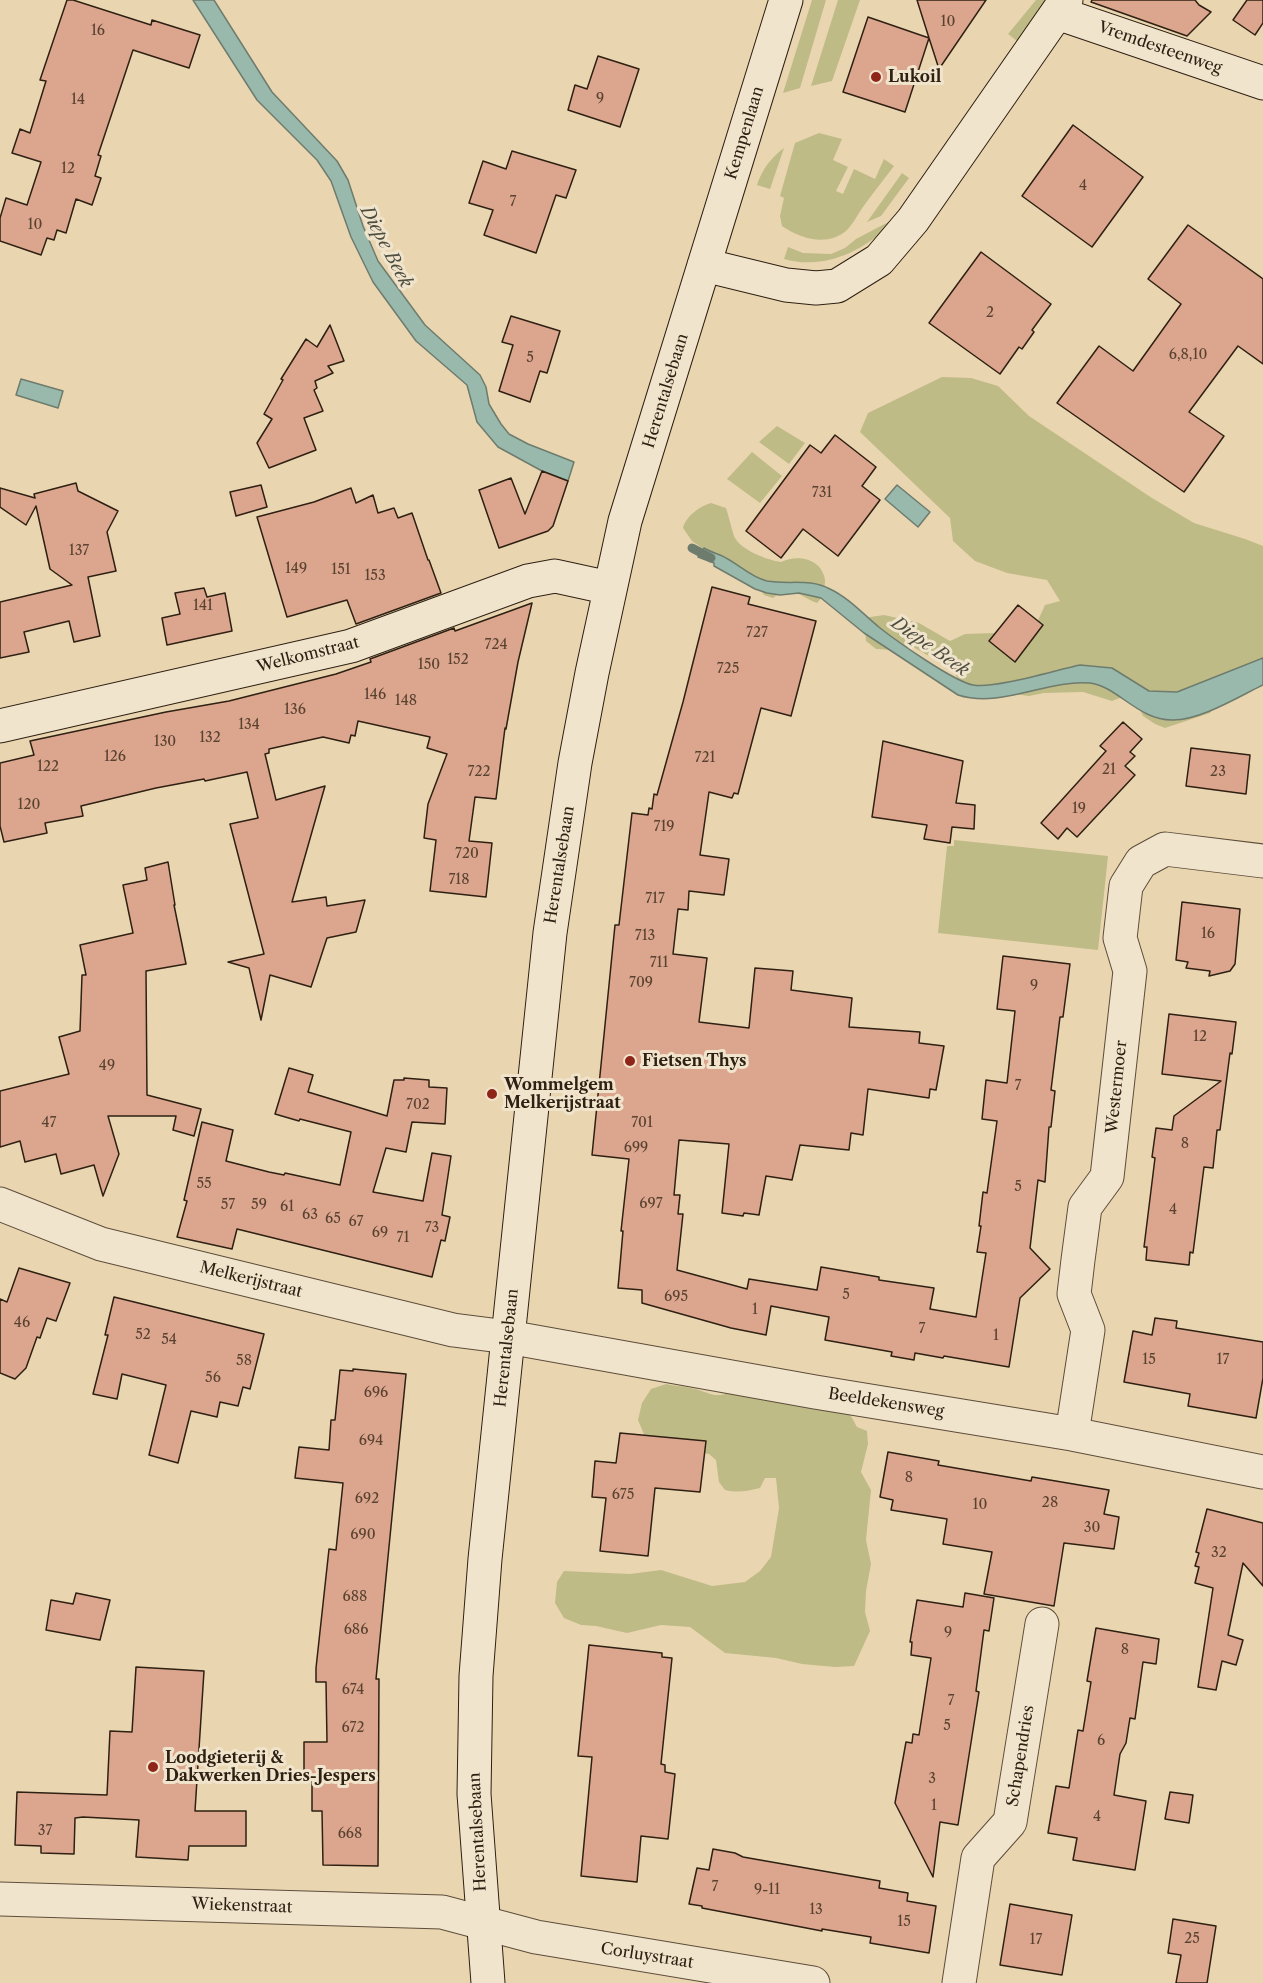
<!DOCTYPE html>
<html>
<head>
<meta charset="utf-8">
<style>
	body { margin:0 }
	canvas { display:block; background:#ead5b1 }
</style>
</head>
<body>
<canvas width="1263" height="1983"></canvas>
<script>
const ctx = document.querySelector('canvas').getContext('2d');
ctx.lineJoin = 'round';
function paint(path, color) {
  ctx.fillStyle = color;
  ctx.fill(path, 'evenodd');
}
function trace(path, color, width, dash) {
  ctx.strokeStyle = color;
  ctx.lineWidth = width;
  ctx.lineCap = dash ? 'butt' : 'round';
  ctx.setLineDash(dash || []);
  ctx.stroke(path);
}
function drawText(font, color, halo, rows, align = 'center') {
  ctx.font = font + ' "Libre Caslon Text",serif';
  ctx.lineWidth = 6;
  ctx.setLineDash([]);
  ctx.textBaseline = 'middle';
  ctx.strokeStyle = halo;
  ctx.fillStyle = color;
  for (const [text, x, y, turn = 0] of rows) {
    ctx.save();
    ctx.translate(x, y);
    ctx.rotate((+turn || 0) * Math.PI / 180);
    ctx.textAlign = isNaN(turn) ? turn : align;
    if (halo) ctx.strokeText(text, 0, 0);
    ctx.fillText(text, 0, 0);
    ctx.restore();
  }
}
paint(new Path2D(`
	M812 0H826L800 88 783 93Z
	M838 0H860L832 81 811 86Z
	M1036 0H1046L1017 41 1008 34Z
	M819 133 842 139 833 160 848 167 836 191 843 194 854 169 875 179 884 159 894 166C884 179 873 193 863 207 858 214 853 224 847 230 828 247 801 239 782 226L780 216 784 198 780 196 795 143Z
	M784 148 770 189 757 185C762 169 771 158 784 148Z
	M902 173 909 178 881 216 867 222Z
	M896 218C869 249 826 271 784 259L788 247 803 253 831 254 845 248 856 239Z
	M942 377 971 378 998 386 1029 416 1152 498 1194 523 1245 539 1263 546V678L1218 701 1210 713 1165 728 1155 724 1143 716 1135 700 1125 696 1112 701 1083 692 1044 693 1029 696 965 688 950 668 913 647 894 650 876 649 866 641 864 618 884 615 919 623 950 641 965 634 995 633 1004 639 1035 627 1045 605 1060 601 1047 580 1007 573 975 561 953 541 950 518 860 432 868 413Z
	M777 426 805 443 789 464 759 442Z
	M752 452 782 476 760 503 727 479Z
	M711 503 726 508C729 517 731 527 734 536 740 550 767 560 781 562 797 554 822 558 825 580 825 585 824 590 824 595L817 603C798 596 793 584 773 598L764 595 758 587 692 541 683 528C686 516 700 506 711 503Z
	M954 840 1108 856 1098 950 938 933 947 846H954Z
	M666 1384C674 1386 683 1386 691 1388 711 1392 712 1400 734 1391L846 1407 857 1427 867 1431 868 1444 861 1472 871 1490 866 1540 871 1564 866 1591 865 1612 870 1631 854 1666 835 1667 802 1664 776 1658 725 1653 690 1627 661 1625 627 1633 596 1626 581 1625 564 1618 555 1603 557 1582 564 1571 630 1574 661 1570 712 1586 745 1582 760 1571 771 1557 779 1508 776 1478H765L760 1488C748 1491 738 1493 725 1490L719 1482 716 1460 709 1454 670 1448 646 1439 638 1420 642 1403 651 1389Z`), '#bfbb86');
const water = new Path2D(`
	M193 0H214L272 92 337 161 348 180 363 226 378 261 425 325 480 375 486 387 489 404 501 424 509 434 528 444 574 462 568 481 542 471 498 447 477 422 467 385 416 341 373 282 351 237 331 181 317 160 257 100Z
	M21 379 63 391 58 408 16 395Z
	M897 485 930 512 918 527 885 499Z
	M704 548C709 551 715 553 720 555 737 562 749 577 767 581 789 585 809 578 830 589 849 598 864 615 880 628 898 642 953 681 973 685 995 689 1056 670 1080 665L1112 668 1149 691 1177 692 1263 658V685C1238 697 1201 720 1173 720 1139 721 1117 686 1090 683 1048 679 1001 709 958 695L864 633 821 598 799 593 780 595 767 593 755 589 714 566V563L698 557Z`);
paint(water, '#98b9ab');
trace(water, '#6e7c6e', 1.5);
trace(new Path2D(`
	M692 548 711 558`), '#6e7c6e', 9);
const building = new Path2D(`
	M67 0H73L151 25 152 20 200 35 189 68 133 50 98 155 101 156 95 176 101 178 92 205 76 199 66 233 57 230 54 240 47 238 41 255 0 241V218L6 198 27 205 41 162 12 153 20 129 30 133 46 81 40 80Z
	M917 0H986L939 69 929 38Z
	M1092 0H1195L1199 5 1211 12 1187 36 1091 2Z
	M1247 0H1263V23L1255 35 1233 20Z
	M868 17 929 38 905 112 843 92Z
	M598 56 639 69 620 127 568 110 575 85 587 89Z
	M1073 125 1143 177 1092 247 1022 196Z
	M512 151 576 170 566 198 556 195 536 253 484 235 493 210 469 203 483 161 506 169Z
	M1188 225 1263 279V364L1238 346 1189 412 1224 436 1184 492 1057 403 1099 346 1133 371 1181 304 1148 279Z
	M981 252 1051 304 1032 330 1034 332 1022 349 1019 347 1000 374 929 323Z
	M511 316 560 331 547 373 540 371 530 402 499 391 513 345 502 342Z
	M330 325 344 361 328 366 333 373 315 381 317 388 314 390 323 411 304 418 316 450 269 468 257 443 272 419 264 414 283 380 281 379 306 339 317 347Z
	M835 435 876 467 862 486 880 500 838 556 803 529 781 558 746 531 810 445 821 453Z
	M542 471 568 481 553 526 548 531 499 548 479 490 511 478 525 514Z
	M76 483 78 491 118 511 107 532 116 571 88 577 100 636 74 642 69 621 24 632 29 652 0 658V602L72 585 50 569 36 506 26 525 0 507V488L35 498 34 494Z
	M261 485 267 507 236 516 230 492Z
	M351 488 356 503 373 495 378 513 394 508 398 518 412 513 428 560H429L441 593 356 624 347 600 287 617 257 517 314 502Z
	M712 587 750 597 748 604 816 621 791 716 761 708 738 794 734 793 732 798 709 792 700 855 729 859 724 895 689 891 688 910 678 909 673 954 707 958 699 1022 749 1028 755 968 793 971 791 990 852 998 849 1027 920 1032 919 1043 944 1046 936 1090 930 1089 929 1098 868 1089 863 1135 851 1133 849 1150 800 1145 792 1180 766 1176 759 1215 744 1213 743 1216 722 1213 729 1144 679 1140 674 1195H680L678 1214H683L677 1270 747 1289 749 1279 817 1290 821 1267 879 1277V1280L934 1288 930 1309 976 1317 986 1253 977 1252 981 1226H979L983 1192 987 1193 997 1121 982 1119 986 1080 1007 1083 1015 1011 997 1009 1003 956 1070 964 1063 1017H1060L1051 1090 1055 1091 1051 1127H1049L1045 1182 1038 1180 1030 1248 1050 1269 1020 1298 1009 1367 944 1356 943 1358 915 1353 914 1360 891 1356 892 1352 825 1340 829 1317 771 1306 766 1335 731 1328 642 1303V1290L618 1288 623 1231H621L629 1159 592 1155 615 925H619L632 813 648 815 649 808 652 809 654 794 657 795 683 702Z
	M204 588 207 597 225 593 232 631 167 645 162 618 180 614 175 593Z
	M532 603 518 662 506 729 505 728 496 799 475 797 469 841 492 843 486 897 430 891 436 840 424 838 428 804 447 754 427 748 430 737 358 721 355 736 351 735 349 743 323 737 269 749V753L265 754 276 800 325 786 292 902 326 897 327 906 365 900 356 932 327 938 311 987 270 975 261 1020 249 968 228 962 264 954 230 824 258 818 247 772 205 781 204 779 156 788 81 806 83 816 45 823 47 833 4 842 0 826V763L34 755 30 741 166 712 229 701 336 674 371 662 370 659 454 628 455 631Z
	M1018 605 1043 625 1015 662 989 641Z
	M1123 722 1142 739 1130 752 1135 756 1125 766 1135 775 1077 837 1067 828 1058 839 1041 823 1106 751 1100 746Z
	M883 741 963 761 956 803 975 805 974 829 952 827 950 843 924 839 927 825 872 817Z
	M1191 748 1250 755 1246 794 1186 786Z
	M168 862 175 905H174L186 964 146 971 147 1095 201 1109 194 1136 173 1130 176 1116H108L119 1154 103 1196 94 1165 61 1174 56 1154 25 1162 20 1141 0 1147V1091L69 1074 59 1037 80 1031 82 975H86L80 945 133 933 123 885 147 880 145 868Z
	M1182 902 1240 909 1235 964 1230 971 1209 976 1210 971 1186 968 1188 962 1176 960Z
	M1169 1014 1236 1022 1232 1054 1230 1053 1220 1130H1217L1213 1168 1204 1167 1193 1253 1190 1252 1189 1265 1146 1260 1147 1247H1144L1155 1158 1152 1157 1156 1128 1172 1130 1174 1116 1221 1081 1162 1074Z
	M289 1068 313 1075 308 1092 387 1116 394 1080H404V1078L429 1080V1087L447 1088 445 1124 412 1122 406 1152 386 1148 373 1192 423 1201 432 1153 451 1156 442 1215 450 1217 445 1241 441 1240 432 1277 237 1229 232 1249 177 1237 187 1201 184 1200 202 1122 233 1130 226 1161 269 1172 284 1175 285 1173 340 1185 351 1132 300 1119 299 1121 275 1114Z
	M19 1268 70 1283 56 1321 47 1318 40 1338 37 1337 26 1368 15 1379 0 1373V1299L7 1302Z
	M114 1297 264 1334 250 1389 243 1387 238 1406 220 1402 217 1417 191 1411 178 1463 149 1455 166 1385 122 1374 117 1399 93 1394 108 1335H105Z
	M1155 1318 1177 1321 1176 1328 1263 1342V1378L1256 1418 1188 1406 1190 1394 1124 1382 1133 1331 1152 1335Z
	M353 1369 406 1374 376 1679H379L378 1866 323 1865 322 1811H312V1780H304V1742H327L326 1682H316V1668L329 1549 336 1550 343 1483 295 1478 299 1447 329 1450 331 1420H335L340 1370 353 1371Z
	M620 1433 706 1441 700 1492 655 1488 648 1556 600 1551 606 1498 592 1497 595 1461 616 1463Z
	M888 1452 939 1461 938 1465 1031 1481 1032 1477 1109 1490 1104 1514 1119 1517 1114 1549 1064 1543 1054 1606 984 1594 992 1552 943 1544 947 1519 891 1510 893 1500 880 1497Z
	M1207 1509 1263 1523V1586L1243 1563 1228 1635 1243 1640 1236 1665 1222 1661 1216 1690 1198 1687 1213 1588 1195 1583 1199 1567 1195 1566 1199 1553 1196 1552Z
	M76 1593 110 1600 100 1640 46 1630 51 1600 73 1604Z
	M965 1593 994 1598 989 1631 984 1630 976 1691 979 1692 958 1825 940 1822 933 1877 895 1803 906 1742 912 1743 913 1734 919 1735 931 1658 911 1655 912 1642H910L917 1600 963 1607Z
	M1096 1628 1159 1639 1156 1664 1143 1662 1135 1719 1130 1718 1126 1743 1120 1754 1114 1795 1146 1801 1135 1870 1073 1860 1077 1838 1048 1833 1056 1786 1069 1788 1078 1730 1083 1731 1091 1682 1087 1681Z
	M589 1645 662 1653V1657L672 1658 661 1764 665 1765V1772L675 1774 668 1839 641 1836 637 1882 581 1876 592 1757 578 1756Z
	M136 1667 204 1671 195 1811H246V1846H189L188 1860 136 1857 139 1820 83 1817 75 1818 74 1854 41 1853V1846L15 1845 17 1792 107 1795 110 1731 132 1732Z
	M1170 1792 1193 1795 1189 1823 1165 1819Z
	M713 1849 735 1853 743 1857 880 1881 879 1888 908 1893 907 1901 936 1906 929 1953 870 1943 871 1937 822 1929V1931L702 1908V1906L689 1904 697 1868 709 1870Z
	M1010 1904 1072 1915 1062 1975 1000 1965Z
	M1173 1919 1216 1926 1207 1983H1176L1181 1955 1168 1953Z`);
paint(building, '#dca68e');
trace(building, '#2e2012', 1.5);
const street = new Path2D(`
	M0 1204 101 1244 453 1330 508 1337 815 1392 1072 1434 1263 1472
	M1072 1434 1088 1330 1074 1294 1078 1260 1085 1207 1107 1177 1130 971 1120 938 1126 886 1141 862 1165 849 1263 861
	M0 1899 442 1912 536 1937 813 1983
	M959 1983 978 1858 1010 1822 1042 1624`);
const secondary = new Path2D(`
	M1057 13 1263 83
	M704 265 786 285 816 288 837 286 879 260 913 220 1066 0
	M0 726 351 646 528 581 555 576 610 588
	M488 1983 474 1794 476 1676 485 1559 550 933 575 763 592 673 625 521 786 0`);
trace(street, '#5d4d3a', 35);
trace(secondary, '#2e2012', 35);
trace(street, '#f1e4cc', 33);
trace(secondary, '#f1e4cc', 33);
for (const [x, y, r, color] of [
	[876,77,6,"#8f2418"],
	[630,1061,6,"#8f2418"],
	[492,1094,6,"#8f2418"],
	[153,1767,6,"#8f2418"]
]) {
  const dot = new Path2D();
  dot.arc(x, y, r, 0, 2 * Math.PI);
  ctx.fillStyle = color;
  ctx.fill(dot);
  trace(dot, '#f1e4cc', 2);
}
drawText('14px', '#5a4231', null, [
	["10",948,22],
	["16",98,31],
	["9",600,99],
	["14",78,100],
	["12",68,169],
	["4",1083,186],
	["7",513,202],
	["10",35,225],
	["2",990,313],
	["6,8,10",1188,355],
	["5",530,358],
	["731",822,493],
	["137",79,551],
	["149",296,569],
	["151",341,570],
	["153",375,576],
	["141",203,606],
	["727",757,633],
	["724",496,645],
	["152",458,660],
	["150",429,665],
	["725",728,669],
	["146",375,695],
	["148",406,701],
	["136",295,710],
	["134",249,725],
	["132",210,738],
	["130",165,742],
	["126",115,757],
	["721",705,758],
	["122",48,767],
	["21",1109,770],
	["722",479,772],
	["23",1218,772],
	["120",29,805],
	["19",1079,809],
	["719",664,827],
	["720",467,854],
	["718",459,880],
	["717",655,899],
	["16",1208,934],
	["713",645,936],
	["711",659,963],
	["709",641,983],
	["9",1034,986],
	["12",1200,1037],
	["49",107,1066],
	["7",1018,1086],
	["702",418,1105],
	["47",49,1123],
	["701",642,1123],
	["8",1185,1144],
	["699",636,1148],
	["55",204,1184],
	["5",1018,1187],
	["697",651,1204],
	["57",228,1205],
	["59",259,1205],
	["61",287,1207],
	["4",1173,1210],
	["63",310,1215],
	["65",333,1219],
	["67",356,1222],
	["73",432,1228],
	["69",380,1233],
	["71",403,1238],
	["5",846,1295],
	["695",676,1297],
	["1",755,1310],
	["46",22,1323],
	["7",922,1329],
	["52",143,1335],
	["1",996,1336],
	["54",169,1340],
	["15",1149,1360],
	["17",1223,1360],
	["58",244,1361],
	["56",213,1378],
	["696",376,1393],
	["694",371,1441],
	["8",909,1478],
	["675",623,1495],
	["692",367,1499],
	["28",1050,1503],
	["10",980,1505],
	["30",1092,1528],
	["690",363,1535],
	["32",1219,1553],
	["688",355,1597],
	["686",356,1630],
	["9",948,1633],
	["8",1125,1650],
	["674",353,1690],
	["7",951,1701],
	["5",947,1726],
	["672",353,1728],
	["6",1101,1741],
	["3",932,1779],
	["1",934,1806],
	["4",1097,1817],
	["37",45,1831],
	["668",350,1834],
	["7",715,1887],
	["9-11",767,1890],
	["13",816,1910],
	["15",904,1922],
	["25",1192,1939],
	["17",1036,1940]
]);
drawText('16px', '#2e2012', '#f1e4cc', [
	["Vremdesteenweg",1160,48,19],
	["Kempenlaan",745,133,-73],
	["Herentalsebaan",666,391,-73],
	["Welkomstraat",308,655,-14],
	["Herentalsebaan",560,865,-81],
	["Westermoer",1117,1087,-84],
	["Melkerijstraat",251,1280,14],
	["Herentalsebaan",507,1348,-84],
	["Beeldekensweg",886,1403,9],
	["Schapendries",1021,1756,-81],
	["Herentalsebaan",478,1832,-93],
	["Wiekenstraat",242,1906,2],
	["Corluystraat",647,1956,9]
]);
drawText('bold 16px', '#2e2012', '#f1e4cc', [
	["Lukoil",888,77],
	["Fietsen Thys",642,1061],
	["Wommelgem",504,1085],
	["Melkerijstraat",504,1103],
	["Loodgieterij &",165,1758],
	["Dakwerken Dries-Jespers",165,1776]
], 'left');
drawText('italic 18px', '#4e4e40', '#f1e4cc', [
	["Diepe Beek",386,247,62],
	["Diepe Beek",930,647,35]
]);
</script>
</body>
</html>
